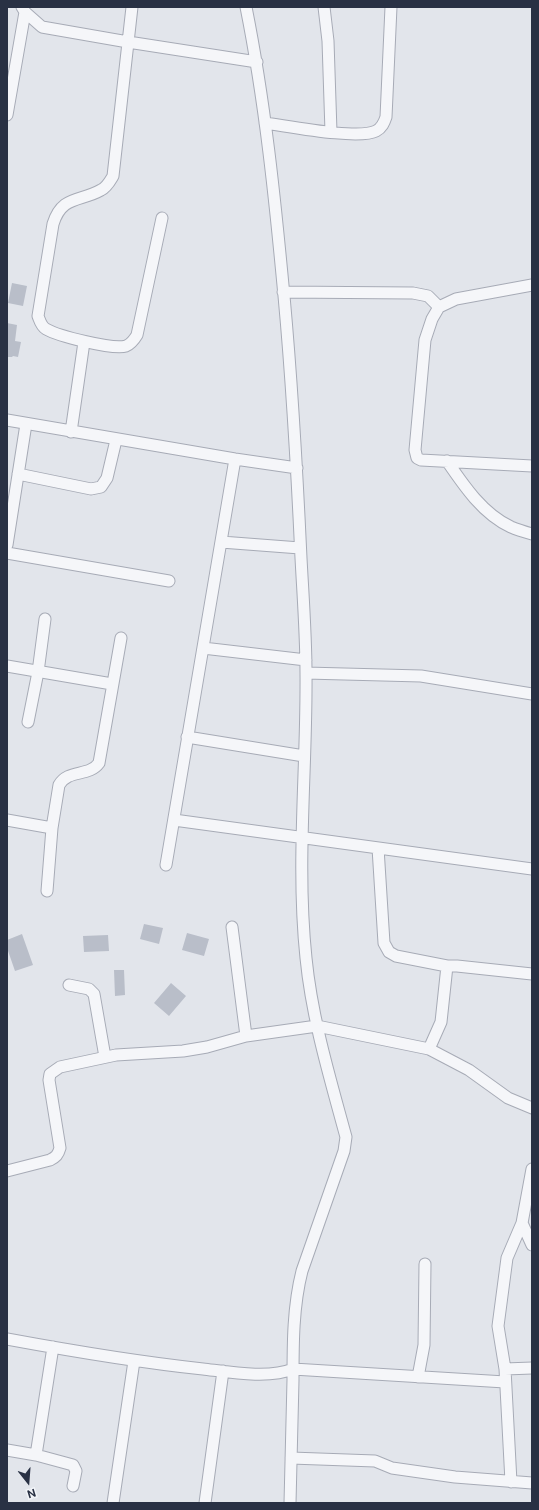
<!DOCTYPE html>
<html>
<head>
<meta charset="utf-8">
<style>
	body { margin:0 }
	#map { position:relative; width:539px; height:1510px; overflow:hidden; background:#e2e5eb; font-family:"Public Sans",sans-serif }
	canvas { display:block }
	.frame { position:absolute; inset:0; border:8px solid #293144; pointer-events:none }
	.north { position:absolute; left:8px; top:1462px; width:40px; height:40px; -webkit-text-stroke:3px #f2f4f8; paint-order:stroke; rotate:163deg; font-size:11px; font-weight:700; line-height:16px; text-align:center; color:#293144 }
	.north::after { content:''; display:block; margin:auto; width:14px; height:18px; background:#293144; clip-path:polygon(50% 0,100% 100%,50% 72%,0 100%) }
</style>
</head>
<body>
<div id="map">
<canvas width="539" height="1510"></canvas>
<div class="frame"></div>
<div class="north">N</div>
</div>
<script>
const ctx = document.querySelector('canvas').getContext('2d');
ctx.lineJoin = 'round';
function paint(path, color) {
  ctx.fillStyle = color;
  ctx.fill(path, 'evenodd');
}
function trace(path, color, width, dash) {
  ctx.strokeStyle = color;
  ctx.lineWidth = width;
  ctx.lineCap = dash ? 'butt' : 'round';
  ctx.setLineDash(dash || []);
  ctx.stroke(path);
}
paint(new Path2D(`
	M12 283 27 286 23 306 8 303Z
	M7 323 17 325 15 341 21 342 18 357 13 356 12 357H7Z
	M144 924 163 928 159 944 140 939Z
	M187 933 209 939 204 956 182 950Z
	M22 934 33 965 15 971 7 948V940Z
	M108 935 109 951 84 952 83 936Z
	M114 970H124L125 995 115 996Z
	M171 983 186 996 169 1016 154 1003Z`), '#b9bec9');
const minor = new Path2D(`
	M22 7 25 12 42 27 128 42 257 62
	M132 7 113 176C110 181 107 187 101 190 80 202 62 195 53 224L38 316C40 321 41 326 46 329 58 336 113 350 126 346 131 344 134 340 137 335L162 218
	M246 7C265 102 275 199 284 296 292 383 297 471 301 558 303 596 306 635 306 673 307 768 296 863 306 958 312 1019 330 1078 346 1137L344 1151 302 1271C293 1306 293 1344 293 1380 292 1421 291 1462 290 1503
	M324 7 328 41 331 132
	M7 115 25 12
	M265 123C288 126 358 140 376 131 382 128 384 123 386 117L391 7
	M532 285 456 299 439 307 432 319 425 340 415 450 417 458 421 460 532 466
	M283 292 413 293 428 296 439 307
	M7 420 235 459 297 468
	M71 432 84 342
	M447 461C464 486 483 514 511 527 518 530 525 532 532 534
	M18 474 91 489 101 487 107 478 116 440
	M221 542 300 548
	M7 545 26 424
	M7 553 169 581
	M203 648 306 660
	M7 666 112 684
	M306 673 421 676 532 694
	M28 722 38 672 45 619
	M187 737 304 756
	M7 820 52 828 47 891
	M174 820 532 869
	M52 828 59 785C68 769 89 777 99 763L121 638
	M378 848 384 943 389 952 396 956 447 966H457L532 974
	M166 865 235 459
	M232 927 246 1036
	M69 985 89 989 94 994 105 1057
	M429 1049 441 1022 447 966
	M7 1171 50 1160C56 1157 58 1155 60 1148L49 1080 50 1074 60 1067 116 1055 183 1051 207 1047 246 1036 317 1026 429 1049 469 1070 508 1098 532 1108
	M522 1223 532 1245
	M7 1339C72 1351 137 1362 203 1369 229 1372 269 1379 293 1369L505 1382
	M505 1369 532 1368
	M418 1377 424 1345 425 1264
	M7 1450 36 1455 73 1465 76 1471 73 1486
	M36 1455 53 1347
	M291 1458 375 1461 392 1468 455 1477 532 1483
	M511 1482 505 1369 498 1326 507 1258 522 1223 532 1169
	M113 1503 134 1361
	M205 1503 223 1371`);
trace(minor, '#a7abb6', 13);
trace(minor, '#f5f6f9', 11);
</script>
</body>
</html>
